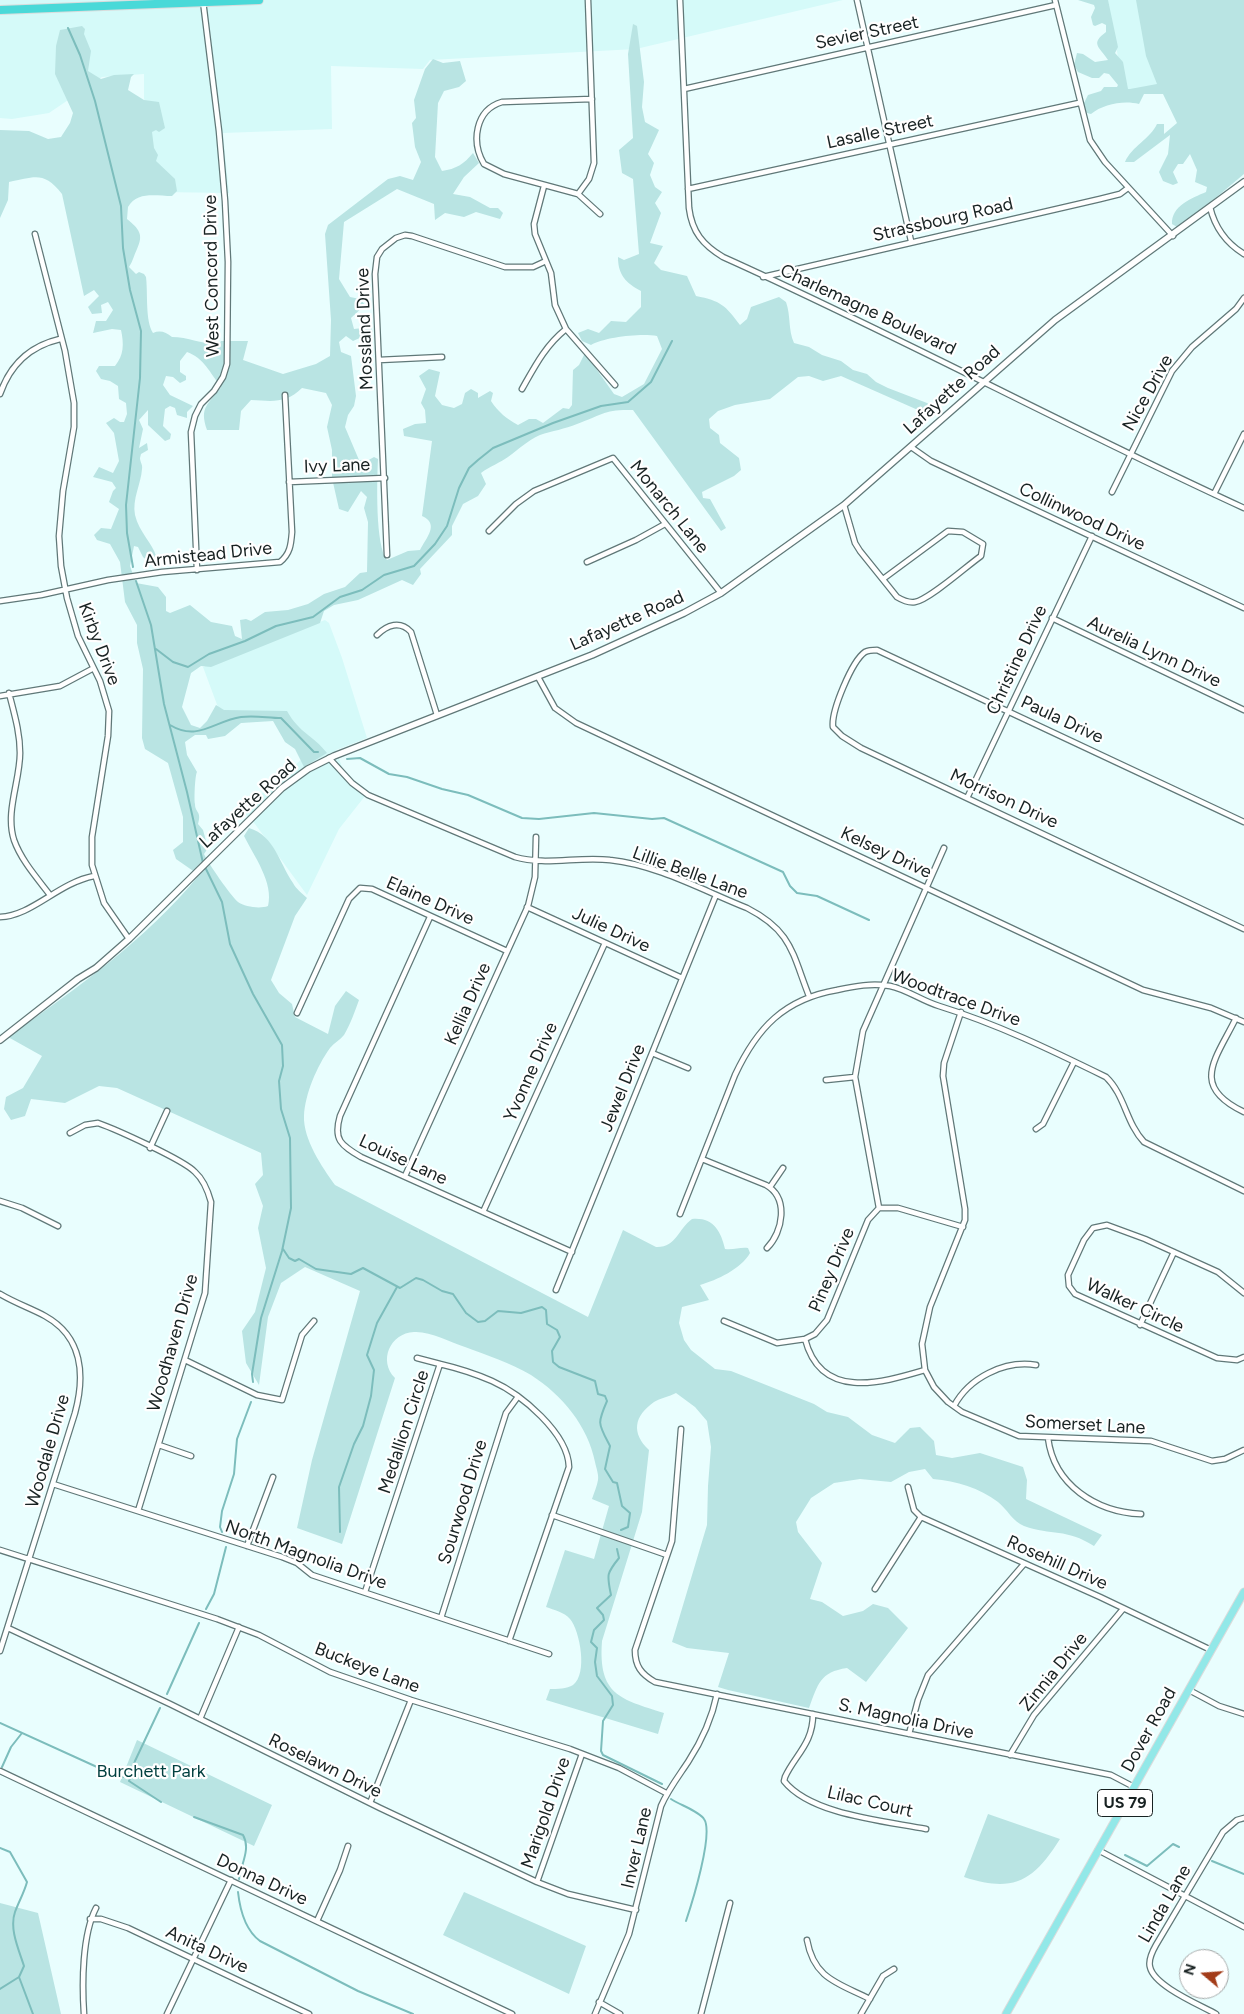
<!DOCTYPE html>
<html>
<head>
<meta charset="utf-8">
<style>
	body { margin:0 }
	#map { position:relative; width:1244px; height:2014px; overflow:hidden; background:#e9fefe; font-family:Figtree,sans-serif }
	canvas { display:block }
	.north { position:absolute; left:1179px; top:1949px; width:50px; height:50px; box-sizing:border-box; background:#fff; border:1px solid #a3a7a7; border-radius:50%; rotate:288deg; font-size:14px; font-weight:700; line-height:20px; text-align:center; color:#182222 }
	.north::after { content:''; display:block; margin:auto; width:18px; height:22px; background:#a33c19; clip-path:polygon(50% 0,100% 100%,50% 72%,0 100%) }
</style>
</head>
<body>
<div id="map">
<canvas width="1244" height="2014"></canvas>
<div class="north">N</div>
</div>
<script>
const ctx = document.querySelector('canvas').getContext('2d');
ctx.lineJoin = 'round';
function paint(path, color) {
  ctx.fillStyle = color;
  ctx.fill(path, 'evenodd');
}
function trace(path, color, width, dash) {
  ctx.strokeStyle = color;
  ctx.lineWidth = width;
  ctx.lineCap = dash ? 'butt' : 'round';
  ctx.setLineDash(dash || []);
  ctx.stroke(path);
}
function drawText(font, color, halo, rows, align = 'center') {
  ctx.font = font + ' Figtree,sans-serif';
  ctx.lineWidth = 4.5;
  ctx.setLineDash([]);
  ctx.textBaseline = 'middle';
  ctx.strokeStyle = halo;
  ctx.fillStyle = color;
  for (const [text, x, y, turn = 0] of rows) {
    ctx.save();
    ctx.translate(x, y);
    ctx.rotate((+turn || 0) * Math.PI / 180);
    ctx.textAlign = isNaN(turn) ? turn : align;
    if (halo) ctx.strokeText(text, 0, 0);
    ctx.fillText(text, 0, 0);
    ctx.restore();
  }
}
paint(new Path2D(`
	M0 0H843L636 49 430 60 423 69 331 66 332 129 223 133 229 193 161 192 144 98V74L102 77 49 113 12 119 0 118Z
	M1107 0H1138L1162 90 1126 98Z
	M325 620 329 623 342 658 367 738 336 750 342 767 351 778 369 791 339 829 307 895 255 824 242 811 310 752 276 716 225 726 203 667Z`), '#d5faf9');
paint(new Path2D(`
	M1078 0H1108L1118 47 1115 53 1123 62 1128 89H1130L1157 84 1146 56 1136 0H1244V174L1187 222 1177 227 1172 224C1171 206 1192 198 1206 192L1207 187 1195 182 1197 170 1190 154 1183 164H1178L1173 172 1178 183 1173 185 1163 181 1159 172 1168 154 1170 135 1134 162H1125C1132 146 1150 139 1157 124H1164V134L1177 123 1163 94H1144L1139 104C1124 100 1103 104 1091 114L1087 113 1082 107 1088 95 1101 91 1104 87H1117L1118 85 1109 74 1104 73 1099 78H1092L1078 72 1074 65 1077 53 1083 54 1095 62 1108 60C1099 46 1090 44 1106 32V25L1102 23 1095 26 1093 25 1091 17 1095 8 1094 5Z
	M633 24 637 26 644 82 642 107 645 122 659 130 648 154 654 163 650 175 655 187 662 192 655 203 661 213 650 243 663 246 654 263 661 270 687 276 696 296C721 301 725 305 740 325L747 319 751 307 779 297 786 302C791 316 788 330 794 343L809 347 822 355 841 361 853 370 867 374 876 382 888 388 940 408 935 414H927L841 376 823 381 809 376 798 377 770 399 735 405 718 411 709 419 710 428 719 435 720 443 739 458 741 470 734 476 702 492 703 498 710 499 726 528 721 531 633 410C605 409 601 415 577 424 565 429 552 431 540 435 527 441 519 449 508 457 500 463 490 466 481 473L486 484 478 496 463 504 452 526V535L420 569 421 574 413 585 402 580 358 600 334 605 324 611 320 623 211 667 201 666 191 673 182 707 191 725 200 728 207 721 216 705 224 710 287 711C300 734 312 734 327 753L304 767 295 749 285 742 273 721 241 723 225 736 208 739 206 735H195L185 742 187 755 197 772C195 775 194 799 195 804 195 813 202 811 198 824L203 830 208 848 204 854C208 863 231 896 238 902 245 907 260 909 268 906 274 883 254 856 244 836L249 828C275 836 279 863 293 883 296 889 302 893 307 898L295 916 271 980 279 993 292 1004 295 1017 328 1034 335 1006 346 991 359 1000C355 1011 350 1025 344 1035 340 1040 334 1043 330 1048 317 1066 305 1094 304 1116 303 1139 322 1167 335 1185L588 1317 623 1230 656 1247C676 1248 678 1229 692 1219 713 1217 721 1231 725 1249 734 1250 740 1247 748 1248L750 1253C741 1269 717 1280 700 1285L709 1300 682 1307 679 1323 684 1340 691 1350 715 1369 731 1371 814 1404 827 1412 848 1417 872 1435 895 1443 910 1428 920 1427 934 1441 936 1455 952 1458 980 1453 1023 1467 1027 1480 1026 1499 1102 1535 1094 1546C1066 1528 1052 1536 1024 1526 1013 1522 1007 1509 998 1502 979 1488 957 1481 933 1479L925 1469 909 1472 891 1482 860 1479 834 1483 811 1498 796 1522 798 1532 822 1563 810 1599 822 1602 843 1616 863 1611 873 1604 888 1608 908 1628 866 1682 847 1668C820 1672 818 1684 809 1708L728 1690 718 1687 729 1653 687 1648 672 1642 707 1525 708 1486 711 1447 707 1421 695 1407 676 1393C669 1397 660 1398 654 1402 634 1416 631 1433 649 1450L642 1512 602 1641C598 1695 620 1699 664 1713L658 1734 546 1700 550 1689C557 1689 567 1689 573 1685 588 1674 580 1631 570 1619 564 1612 554 1610 546 1607L565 1550 594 1559 609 1506 592 1499C594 1493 597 1486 598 1480 599 1475 596 1467 595 1462 588 1426 562 1395 531 1375 511 1363 486 1355 465 1347 450 1342 430 1331 414 1332 390 1333 378 1361 395 1378L342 1544 297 1528 312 1460 360 1291 305 1267 281 1283 268 1317 259 1385 246 1363 242 1331 255 1312 266 1268 258 1228 263 1206 255 1184 263 1175 261 1153 117 1088 99 1086 65 1103 31 1099 25 1116 11 1120 4 1109 6 1097 23 1088 42 1056 8 1037C77 988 145 941 199 875L176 859 173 850 183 842V817L168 763 145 749 142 738 143 669 137 643V625L125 602 120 562 110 544 97 540 94 535 101 528 111 529 119 509 109 502 113 491 116 488 112 482 93 477 99 467 113 473 119 461 114 433 106 423 114 418 120 422H124L127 414 126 403 119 399 118 386 110 381 101 379 96 371 99 366H115C124 355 124 344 121 330L112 329 93 333 96 321H106L113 310 108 302 101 305 102 313 92 314 88 307 99 296 94 290 84 296 62 194C44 171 35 177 9 182L8 200 0 218V130L29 131 48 139 61 137 70 123 73 113 55 74 56 46 60 30 82 26 85 29 84 34 91 51 88 71 101 79 114 75 134 74 131 77 128 90 144 100 159 102 165 128 159 132 156 130 152 132 154 148 158 155 156 161 175 179 177 191 172 196C156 196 137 191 128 207L127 219C139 229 144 234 137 249 134 255 133 261 129 267L136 274 139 272 144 274 146 277C148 293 145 321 153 333 160 330 166 332 172 337 187 337 203 344 219 345L221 341H248L243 360 283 374 316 364 330 356 331 320 325 234 328 225 388 179 400 176 413 180 421 162 415 147 412 123 416 118 414 100 425 69 433 59 443 63 460 61 466 81 459 87 444 91 438 103 435 157 442 171C456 169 464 164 473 153L479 163 464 177 453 194 470 197 490 208H498L503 213 500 219 476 212 464 217 445 213 435 220 434 204 397 189 344 222 339 279 350 297 360 299 365 305 351 318 354 329 371 327 373 332 353 341 346 336 339 342 341 352 351 356 356 396 354 406 348 415 345 427 359 460 367 461 374 457 378 459C377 480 375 546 387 560L408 551 420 550C426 538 440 524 422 516L432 441 404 436 403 429 415 424 426 423 425 410 421 403 426 389 419 376 429 369 440 372 435 396 442 405 454 408 462 404 465 393 471 389 478 393V398L490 391 493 393 491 401C498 412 507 419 518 425L529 419H536L543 423 563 408 569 409 572 405 573 370 579 365 585 353 614 394 622 397 644 384 662 349 657 336C641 333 605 337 591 345L582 341 578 333 588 329 599 333 611 321 626 322 641 307V291C626 283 618 275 618 257L624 260 639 254 633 179 622 173 619 150 633 138 628 54ZM187 352C204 358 210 373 221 387 208 405 199 407 207 430H239L241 411 251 400C272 401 286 404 302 388L326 393 332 405 327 427 332 450V478L339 509 348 512 361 491 367 497 364 508 368 522 367 572 360 573 345 587 324 594 308 604 288 610 265 612 251 621 246 619 240 620 242 639 235 636 232 626 211 622 190 605 170 613 166 611V597L158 587 136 583 130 566 134 546 138 547 143 557 149 562 156 556C153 544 139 532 135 515 132 499 141 484 142 469 143 465 140 462 140 458L141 454 148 450 147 443 139 448 143 429 139 420 148 410V425L165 441 170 439 171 434 163 426 165 409 170 406 175 408 177 415 187 418V412L193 406 170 395 163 385 166 376 173 377 180 383 186 380V376L180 372V361Z
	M137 1740 272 1805 254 1846 120 1782Z
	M988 1814 1060 1839C1033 1882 1013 1893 964 1877Z
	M464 1892 586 1946 569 1994 443 1935Z
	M0 1903 38 1913 61 2014H0Z`), '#b9e4e3');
trace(new Path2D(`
	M68 28 80 55 95 101 121 206 123 248 130 290 141 331 140 378 126 505 127 533 133 567
	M136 581 151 625 164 704 187 792 203 863
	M156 649 173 662 188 667 209 654 245 641 276 626 313 617 340 597 362 590 384 575 414 566 435 544 447 526 459 488 469 468 478 460 493 448 553 423 601 406 628 402 651 382 672 341
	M170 725C198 742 214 721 241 717 255 715 268 718 281 718L314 752H318
	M347 759 360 758 389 774 407 777 442 789 468 795 522 818 539 819 594 813 652 819 664 818 783 872 790 886 797 893 817 896 869 920
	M205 867 222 902 230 944 253 994 282 1045 283 1066 279 1081 281 1109 290 1138 291 1208 282 1251 261 1318 252 1374 253 1382
	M283 1249 289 1258 295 1261 299 1259 316 1269 351 1274 363 1268 400 1288 416 1278 423 1280 442 1291 453 1294 466 1313 478 1322 485 1321 498 1311 521 1313 542 1307 546 1310 547 1324 557 1330 560 1337 552 1351 553 1362 559 1367 595 1381 598 1394 605 1396 607 1401C597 1424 598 1423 610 1446L605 1469 613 1482 617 1483 622 1506 630 1513 628 1527 621 1530
	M222 1532 220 1527 222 1511 234 1474 237 1439 251 1402
	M340 1532 339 1487 354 1444 363 1426 371 1396 374 1370 367 1355 377 1323 397 1287
	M617 1549 619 1558C606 1574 607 1575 611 1595L597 1608 603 1615 604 1620 594 1630 591 1642 597 1648 595 1662 597 1676 612 1696 613 1705 603 1721 601 1751 603 1755 662 1784
	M206 1609 214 1594 226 1547
	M167 1694 199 1623
	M160 1708 135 1761 129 1781 161 1802
	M0 1723 119 1777H130
	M2 1767 11 1747 22 1733
	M671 1799C680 1805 699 1811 704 1819 714 1833 692 1903 686 1921
	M194 1817 243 1835C251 1849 241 1864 239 1879
	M0 1848 10 1852 27 1882C24 1893 19 1901 15 1912 9 1929 19 1950 24 1966L19 1977 0 1989
	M1125 1855 1147 1866 1173 1844 1179 1847
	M1212 1861 1244 1874
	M238 1892C240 1910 245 1930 260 1941L358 1991 413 2014
	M19 1977 33 2014`), '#7cbdbc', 2);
const street = new Path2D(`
	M680 0 689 208C692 232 703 245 723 257 899 336 1069 428 1244 508
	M857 0 911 241
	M1055 0 1090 140 1105 162 1173 236
	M684 89 1056 5
	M544 186 534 224 535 234 551 273 555 305 566 329 615 385
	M688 189 1079 103
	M578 194 504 174 484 164C471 142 475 110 502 102L592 99
	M578 194 589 179 594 163 588 0
	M578 194 600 214
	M1210 207C1215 228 1226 243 1244 254
	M35 234 65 351 74 403V427L63 491 59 536 61 566 67 598 78 636 100 681 109 711 108 736 92 837V865L104 903 129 939
	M763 277 1100 199 1120 194 1128 188
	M379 360 442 357
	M522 389C535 366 545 346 566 329
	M0 394C10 365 30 346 60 339
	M911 447 931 461 1244 608
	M289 482 385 478
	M1112 492 1172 371 1192 347 1236 309 1244 298
	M1214 494 1244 434
	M844 505 855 543 860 551 897 597C902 600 909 603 915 602 929 600 968 565 981 556L983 544 963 532 948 531 883 579
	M489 531 516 504 534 491 613 458 721 593
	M387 555 375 274 377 257 382 249 396 238 405 235 412 236 505 267H533L546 261
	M587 562 636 540 665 524
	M197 570 191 432 195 416 201 404 214 391 223 377 227 364 228 262 225 201 219 131 203 1
	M0 601 41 595 108 580 162 572 280 562C290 554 291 545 292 532L285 395
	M1052 618 1244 710
	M377 635C387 625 400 620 411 632L437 715
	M538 677 555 708 576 723 1143 990 1211 1008 1244 1022
	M9 693C14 713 20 732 20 753 20 781 5 812 14 840 21 860 37 878 50 895
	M0 696 60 686 92 669
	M329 758 352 783 368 795 515 857C545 866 579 856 610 860 658 865 704 891 747 908 792 931 792 953 809 996
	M968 796 1092 536
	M1244 822 877 650C873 650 869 650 865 652 852 661 831 711 833 727L842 736 861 748 1244 929
	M527 907 682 978
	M0 917C32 916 58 883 94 876
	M430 917 340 1116C333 1140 341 1145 361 1157L572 1252
	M961 1012 944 1063 943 1076 965 1209V1220L930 1307 922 1344 925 1370 934 1387 948 1402 962 1412 1019 1436 1151 1441 1212 1461 1225 1459 1244 1450
	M297 1013 349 899 360 888 372 889 507 951
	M1236 1018C1216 1059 1189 1086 1244 1112
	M652 1053 688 1068
	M826 1080 855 1077
	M1036 1129 1043 1124 1074 1062
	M70 1133 85 1125 98 1123C115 1129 184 1160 195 1172 204 1180 208 1191 211 1202L205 1293 138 1511
	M150 1148 167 1111
	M702 1159 766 1185C789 1198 783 1232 767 1248
	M405 1176 528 906 535 877 536 837
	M770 1187 783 1168
	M0 1201 22 1208 58 1226
	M879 1208 855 1077 863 1031 944 848
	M483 1212 605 943
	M680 1214 735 1075C757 1028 784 999 837 990 855 986 872 983 890 986 906 989 922 1001 939 1006 997 1024 1051 1050 1106 1077 1125 1095 1126 1123 1144 1142L1244 1191
	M556 1290 716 895
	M1244 1293 1218 1272 1145 1239 1107 1225 1093 1228 1084 1240 1068 1275 1069 1286 1075 1294 1217 1358 1237 1360 1244 1357
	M0 1294C15 1303 30 1308 45 1316 83 1337 85 1376 75 1413L0 1651
	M724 1321 777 1343 805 1339 815 1334 827 1320 868 1220 879 1208H898L963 1227
	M1140 1325 1174 1252
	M805 1339C821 1401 881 1383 925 1370
	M417 1358 440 1364
	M185 1360 257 1395 282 1400 302 1335 314 1321
	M954 1406C969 1378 1004 1360 1036 1365
	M681 1429 672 1541 635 1650C635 1666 641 1674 655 1682L1111 1775 1134 1787
	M1048 1438C1054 1485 1096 1512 1141 1514
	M159 1445 191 1456
	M53 1484 282 1557 297 1563 312 1575 549 1654
	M908 1487 914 1510 921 1517 1100 1597 1211 1650
	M552 1515 667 1555
	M247 1546 273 1477
	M0 1550 217 1619 259 1635 330 1672 411 1700 570 1749 619 1768 666 1793
	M875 1589 921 1517
	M365 1592 440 1364C457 1368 476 1374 492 1381 521 1394 568 1433 569 1467L509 1641
	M441 1618 506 1413 517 1398
	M8 1628 170 1704 380 1808 537 1882 568 1894 636 1910
	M1189 1690 1219 1706 1244 1714
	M813 1714C813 1744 795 1755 785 1777L784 1781C811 1815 885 1821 926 1829
	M200 1719 239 1627
	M909 1734 918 1700 928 1675 1024 1564
	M1010 1755 1034 1715 1123 1609
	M0 1771 512 2014
	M370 1803 411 1700
	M1098 1850 1244 1927
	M537 1882 582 1754
	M90 1919H101L128 1928 309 2014
	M317 1921 340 1870 348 1846
	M807 1940C814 1979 838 1983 870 1999
	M599 2002 620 2014
	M84 2014C82 1984 82 1935 96 1908
	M167 2014 231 1880
	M595 2014 629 1934 661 1806C668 1790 678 1777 688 1762 701 1742 712 1718 717 1694
	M701 2014 730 1903
	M861 2014 883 1976 894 1969
	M1216 2014C1200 2005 1154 1986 1150 1967 1148 1960 1152 1952 1156 1945L1223 1832 1237 1820 1244 1818`);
const secondary = new Path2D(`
	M0 1040 78 979 96 968 129 939 282 788 308 769 334 756 592 655 684 613 721 593 844 505 1055 320 1244 182`);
const primary = new Path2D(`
	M1006 2014 1244 1592`);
const highway = new Path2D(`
	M0 10 259 0`);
trace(street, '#607878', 7);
trace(secondary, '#607878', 8);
trace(primary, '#dadcdc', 9);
trace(highway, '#dadcdc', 10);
trace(street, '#fff', 4.5);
trace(secondary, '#fff', 5.5);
trace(primary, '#92e8e8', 7);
trace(highway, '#49d9d8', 8);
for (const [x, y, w] of [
	[1125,1803,55]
]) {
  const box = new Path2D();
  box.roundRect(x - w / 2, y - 13.5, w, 27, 4);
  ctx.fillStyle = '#fff';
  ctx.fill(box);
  trace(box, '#182222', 1);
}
drawText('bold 16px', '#182222', null, [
	["US 79",1125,1803]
]);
drawText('18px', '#182222', '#fff', [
	["Sevier Street",867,33,-12],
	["Lasalle Street",880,132,-12],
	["Strassbourg Road",943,220,-13],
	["West Concord Drive",212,276,-91],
	["Charlemagne Boulevard",868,310,25],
	["Mossland Drive",365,329,-92],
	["Lafayette Road",952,390,-42],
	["Nice Drive",1148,393,-61],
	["Ivy Lane",337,466,-2],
	["Monarch Lane",669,507,51],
	["Collinwood Drive",1082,517,25],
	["Armistead Drive",208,555,-6],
	["Lafayette Road",627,621,-24],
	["Kirby Drive",99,644,69],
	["Aurelia Lynn Drive",1154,652,25],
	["Christine Drive",1017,660,-65],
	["Paula Drive",1062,720,25],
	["Morrison Drive",1004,799,25],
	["Lafayette Road",248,804,-42],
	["Kelsey Drive",886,853,25],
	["Lillie Belle Lane",690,873,20],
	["Elaine Drive",430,901,24],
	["Julie Drive",611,930,25],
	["Woodtrace Drive",956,998,20],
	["Kellia Drive",468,1004,-66],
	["Yvonne Drive",531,1072,-66],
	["Jewel Drive",623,1088,-68],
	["Louise Lane",403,1160,25],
	["Piney Drive",832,1270,-67],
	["Walker Circle",1135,1306,25],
	["Woodhaven Drive",173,1343,-74],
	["Somerset Lane",1085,1425,3],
	["Medallion Circle",404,1432,-72],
	["Woodale Drive",48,1451,-74],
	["Sourwood Drive",463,1502,-73],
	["North Magnolia Drive",306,1555,20],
	["Rosehill Drive",1057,1563,24],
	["Buckeye Lane",367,1668,21],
	["Zinnia Drive",1054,1672,-51],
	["S. Magnolia Drive",906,1719,12],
	["Dover Road",1149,1730,-61],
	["Roselawn Drive",325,1766,26],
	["Lilac Court",870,1802,13],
	["Marigold Drive",546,1813,-71],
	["Inver Lane",637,1848,-77],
	["Donna Drive",262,1880,25],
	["Linda Lane",1165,1904,-60],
	["Anita Drive",207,1950,25]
]);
drawText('18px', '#003f3f', '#fff', [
	["Burchett Park",151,1772]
]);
</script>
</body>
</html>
